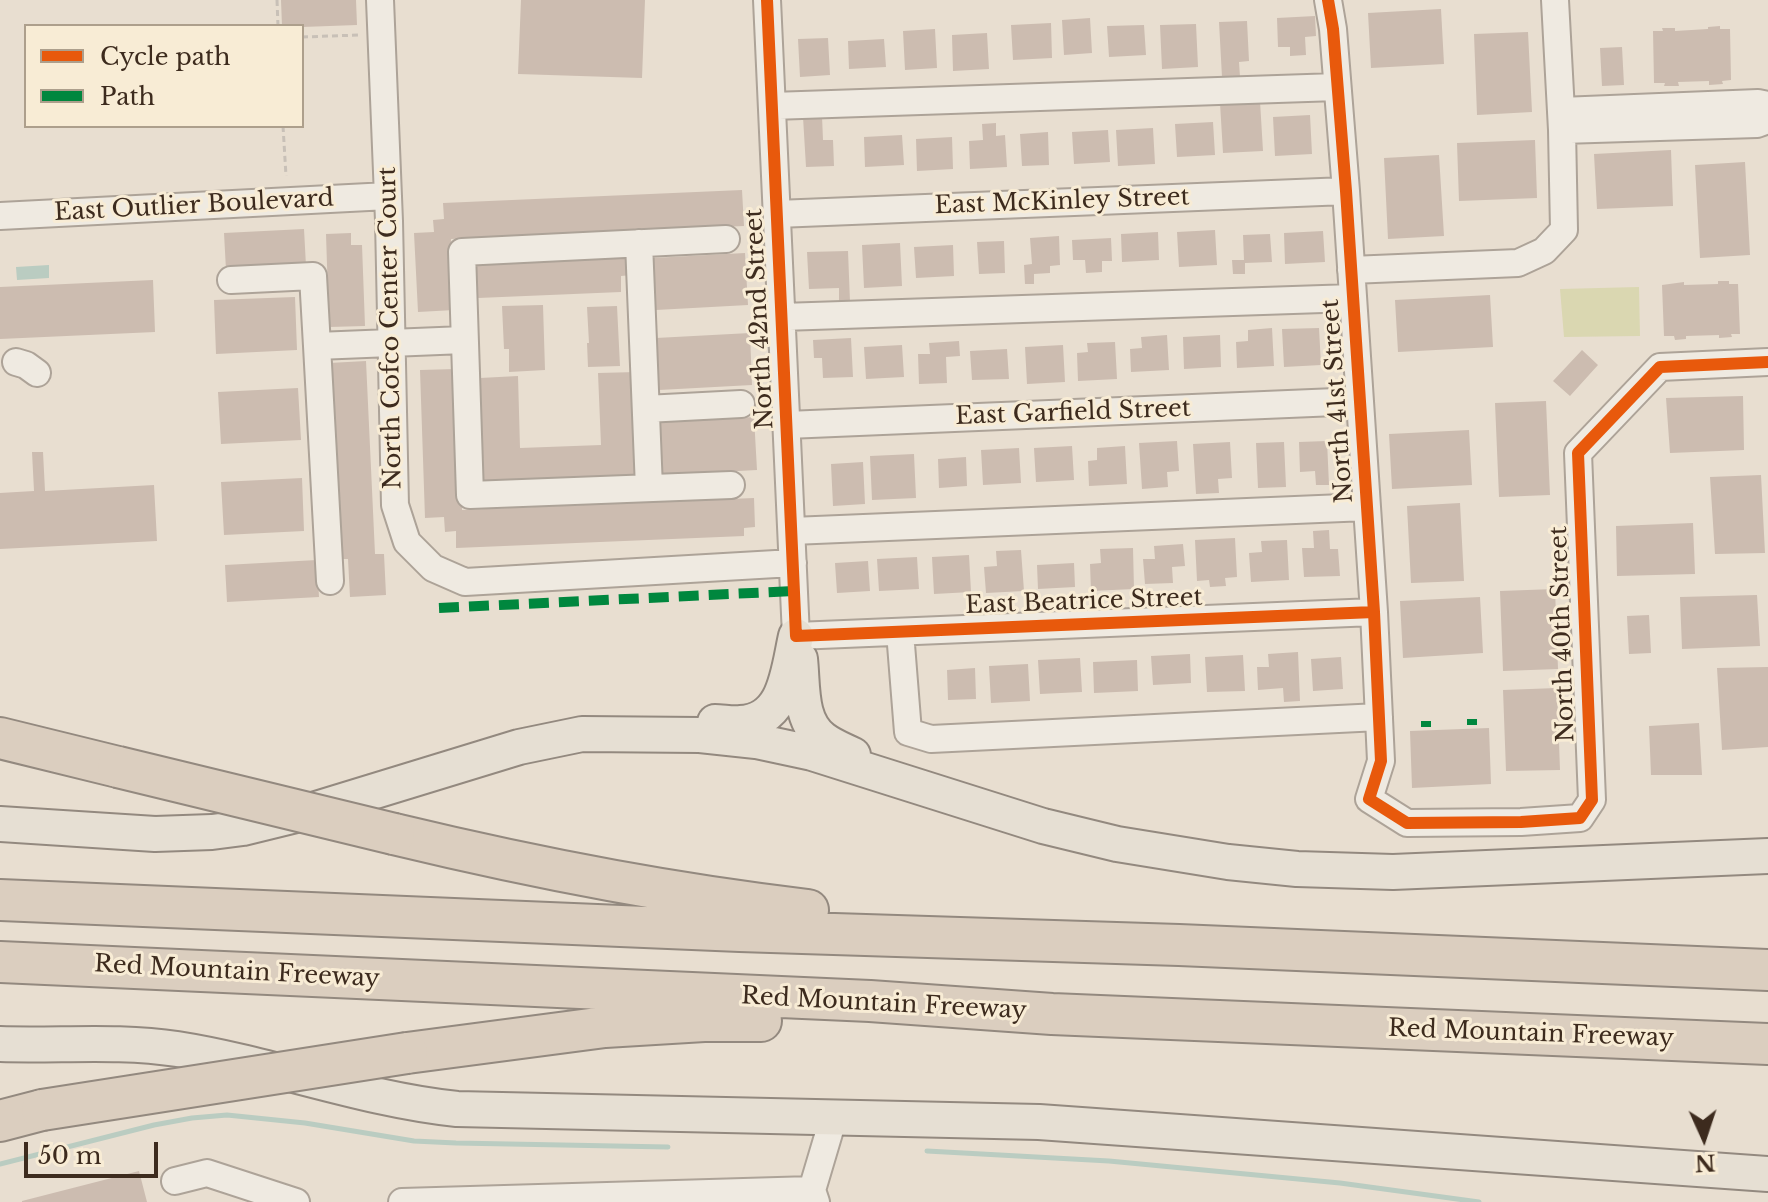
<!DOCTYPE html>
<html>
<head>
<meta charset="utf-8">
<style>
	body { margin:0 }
	#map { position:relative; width:1768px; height:1202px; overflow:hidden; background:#e8ded0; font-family:"Libre Baskerville",serif }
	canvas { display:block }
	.legend { position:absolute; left:24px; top:24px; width:280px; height:104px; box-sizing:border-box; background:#f8ecd5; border:2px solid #ad9f8c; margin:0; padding:10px 14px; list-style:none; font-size:24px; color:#3d2b1e }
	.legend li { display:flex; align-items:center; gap:16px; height:40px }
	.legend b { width:40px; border:2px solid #ad9f8c }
	.north { position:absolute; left:1664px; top:1098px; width:80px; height:80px; -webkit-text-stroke:6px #f8ecd5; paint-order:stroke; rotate:177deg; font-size:22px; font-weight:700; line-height:32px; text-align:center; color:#3d2b1e }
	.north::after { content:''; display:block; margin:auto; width:28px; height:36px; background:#3d2b1e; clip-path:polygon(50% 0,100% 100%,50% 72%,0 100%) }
	.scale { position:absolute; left:24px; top:1142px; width:134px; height:36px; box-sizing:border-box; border:4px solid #3d2b1e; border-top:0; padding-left:10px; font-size:24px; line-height:28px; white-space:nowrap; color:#3d2b1e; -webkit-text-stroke:6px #f8ecd5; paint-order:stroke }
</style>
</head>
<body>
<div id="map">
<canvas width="1768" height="1202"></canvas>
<ul class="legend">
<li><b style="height:10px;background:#e8590c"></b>Cycle path</li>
<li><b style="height:10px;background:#00873e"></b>Path</li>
</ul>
<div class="north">N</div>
<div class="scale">50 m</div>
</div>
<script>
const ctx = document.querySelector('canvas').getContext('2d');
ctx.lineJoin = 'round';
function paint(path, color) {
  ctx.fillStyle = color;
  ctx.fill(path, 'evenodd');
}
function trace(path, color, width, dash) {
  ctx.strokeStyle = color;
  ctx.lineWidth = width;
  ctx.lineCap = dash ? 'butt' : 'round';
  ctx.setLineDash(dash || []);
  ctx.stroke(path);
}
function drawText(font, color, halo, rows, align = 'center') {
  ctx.font = font + ' "Libre Baskerville",serif';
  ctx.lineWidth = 6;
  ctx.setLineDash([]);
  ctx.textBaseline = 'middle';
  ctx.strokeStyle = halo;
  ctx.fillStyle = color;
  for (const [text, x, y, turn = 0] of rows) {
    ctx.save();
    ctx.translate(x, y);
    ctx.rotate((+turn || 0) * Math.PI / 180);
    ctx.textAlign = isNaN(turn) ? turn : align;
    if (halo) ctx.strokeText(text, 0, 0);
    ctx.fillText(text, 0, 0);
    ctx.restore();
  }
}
paint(new Path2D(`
	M1639 287 1640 336 1564 337 1560 289Z`), '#dad7b1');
paint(new Path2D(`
	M49 265V278L17 280 16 267Z`), '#baccc1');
trace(new Path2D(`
	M927 1151 1109 1161 1340 1183 1479 1202
	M0 1164 154 1125 192 1118 227 1115 305 1123 414 1141 456 1143 668 1147`), '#baccc1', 5);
paint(new Path2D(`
	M281 0H356L357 25 302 27V26H282Z
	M521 0H645L642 78 518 74Z
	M1441 9 1444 64 1371 68 1368 13Z
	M1315 16 1316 36 1305 37 1306 55 1290 56V47H1278L1277 18Z
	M1090 18 1092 53 1064 55 1062 20Z
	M1247 21 1249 61 1239 62 1240 77H1222L1219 22Z
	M1051 23 1052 58 1013 60 1011 25Z
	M1196 24 1198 67 1162 69 1160 25Z
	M1144 25 1146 55 1109 57 1107 26Z
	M1720 26V29H1730L1731 80 1722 81 1723 84 1709 85V81L1678 82 1679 86H1664L1665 83H1654L1653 31H1663L1662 28H1675V31L1708 29V27Z
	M935 29 937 68 905 70 903 31Z
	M1528 32 1532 112 1477 115 1474 34Z
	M987 33 989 69 953 71 952 35Z
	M828 38 830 75 800 77 798 39Z
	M884 39 886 67 849 69 848 41Z
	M1622 47 1624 85 1602 86 1600 48Z
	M1260 101 1263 151 1223 153 1220 103Z
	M1310 115 1312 154 1275 156 1273 117Z
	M822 116 823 140H833L834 166 806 167 803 117Z
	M1213 122 1215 155 1177 157 1175 124Z
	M996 123V136L1005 135 1007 167 970 169 969 141 983 140 982 124Z
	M1153 128 1155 164 1118 166 1116 130Z
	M1108 130 1110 162 1074 164 1072 132Z
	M1048 132 1049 165 1022 166 1020 134Z
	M902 135 904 165 865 167 864 137Z
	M952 137 953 169 917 171 916 139Z
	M1535 140 1537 198 1459 201 1457 143Z
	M1671 150 1673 206 1597 209 1594 154Z
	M1439 155 1444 236 1388 239 1384 158Z
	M1745 162 1750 255 1700 258 1695 165Z
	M742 190 744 226 451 239 454 310 418 312 414 233 434 232 433 220 444 219 443 203Z
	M304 229 306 266 226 270 224 233Z
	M1215 230 1217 265 1179 267 1177 232Z
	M1323 231 1325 262 1285 264 1284 233Z
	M1158 232 1159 260 1122 262 1121 234Z
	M351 233V245H362L365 326 329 327 326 234Z
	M1270 234 1272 262 1245 263V274H1233L1232 260H1244L1243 235Z
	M1059 236 1060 265 1050 266V273L1034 274V284H1025L1024 265 1032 264 1030 238Z
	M1111 238 1112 261H1102V272L1086 273 1085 260H1073L1072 240Z
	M1004 241 1005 273 979 274 977 242Z
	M900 243 902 286 864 288 862 245Z
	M953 245 954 276 916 278 914 247Z
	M848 251 850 302H839V288L809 289 807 252Z
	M745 253 748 305 656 310 653 258Z
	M632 255V275L621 276V292L478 298 476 261Z
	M153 280 155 332 0 339V287Z
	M1718 281H1729V284H1738L1740 334H1731L1732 337 1719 338V335L1686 336V339L1675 340 1674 336H1664L1662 285 1684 282V285L1718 284Z
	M1490 295 1493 347 1398 352 1395 300Z
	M295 297 297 350 216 354 214 300Z
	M543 305 545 370 509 372V349H504L502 306Z
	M617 306 620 366 588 367 587 343H589L587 307Z
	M1272 328 1274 366 1237 368 1236 342 1248 341V330Z
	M1319 328 1321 365 1284 367 1282 329Z
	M750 333 752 385 659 390 656 338Z
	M1167 335 1169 370 1131 372 1130 349 1142 348 1141 337Z
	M1220 335 1221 367 1184 369 1183 337Z
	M851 338 853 377 823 378 822 358H814L813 340Z
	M959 341 960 356 946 357 947 383 919 384 918 354H930L929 343Z
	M1115 342 1117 379 1078 381 1077 353 1088 352 1087 343Z
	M902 345 904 377 866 379 864 347Z
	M1063 345 1065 382 1027 384 1025 347Z
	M1007 349 1009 379 972 380 970 351Z
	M1582 350 1598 365 1570 396 1553 381Z
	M366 361 375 554H384L386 595 350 597 348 559H338L329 363Z
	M456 369 462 510 754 498 755 527 744 528V536L456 548V531L445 532 444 517 425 518 420 370Z
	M637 372 641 478 484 483 480 378 518 376 520 448 601 445 598 373Z
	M298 388 301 440 221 444 218 392Z
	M1743 396 1744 450 1670 453 1666 398Z
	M1546 401 1550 495 1499 497 1495 403Z
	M754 417 757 470 663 475 660 422Z
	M1469 430 1472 485 1392 489 1389 434Z
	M1177 441 1179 471 1167 472 1168 487 1142 489 1139 443Z
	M1327 441 1329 485H1316L1315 471 1300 472 1299 442Z
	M1230 442 1232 478 1218 479 1219 493 1196 494 1193 444Z
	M1284 442 1286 487 1258 488 1256 443Z
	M1072 446 1074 480 1036 482 1034 448Z
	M1125 446 1127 484 1089 486 1088 461 1097 460V448Z
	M1019 448 1021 483 983 485 981 450Z
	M32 452H43L45 491 154 485 157 541 0 549V493L34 491Z
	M914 454 916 498 872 500 870 456Z
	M966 457 967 486 939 488 938 459Z
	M863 462 865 504 833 506 831 464Z
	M1761 475 1765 553 1715 554 1710 477Z
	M302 478 304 531 224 535 221 482Z
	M1460 503 1464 581 1411 583 1407 506Z
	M1693 523 1695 574 1617 576 1616 526Z
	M1329 530 1330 549H1338L1340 576 1304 577 1302 548H1314L1313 531Z
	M1235 538 1237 577 1225 578 1226 586 1210 587 1209 580 1197 581 1195 540Z
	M1287 540 1289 580 1251 582 1249 553 1262 552 1261 541Z
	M1183 544 1185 566 1172 567 1173 583 1145 584 1143 559H1155L1154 546Z
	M1133 548 1134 589 1091 591 1090 564 1101 563 1100 549Z
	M1021 550 1024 591 986 593 984 567 997 566 996 551Z
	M969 555 971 592 934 594 932 557Z
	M917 557 919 589 879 591 877 559Z
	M317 560 319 597 227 602 225 565Z
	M868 561 870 591 837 593 835 563Z
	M1074 563 1075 587 1038 589 1037 565Z
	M1555 589 1558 669 1503 671 1500 591Z
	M1757 595 1760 646 1682 649 1680 597Z
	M1480 597 1483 653 1403 658 1400 601Z
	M1649 615 1651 653 1629 654 1627 616Z
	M1298 652 1300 701 1284 702 1283 688 1258 690 1257 667H1269L1268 654Z
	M1190 654 1191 683 1153 685 1151 656Z
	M1243 655 1245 691 1207 692 1205 657Z
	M1341 657 1343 689 1313 691 1311 659Z
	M1080 658 1082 692 1040 694 1038 660Z
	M1137 660 1138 691 1094 693 1093 662Z
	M1028 664 1030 701 991 703 989 666Z
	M1768 667V747L1722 750 1717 668Z
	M975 668 976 699 948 700 947 670Z
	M1557 688 1560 770 1506 771 1503 690Z
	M1699 723 1702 775H1651L1649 726Z
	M1489 728 1491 784 1412 788 1410 731Z
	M139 1171 147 1202H22V1201Z`), '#ccbcb0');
const minor = new Path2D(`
	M380 0 389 221 395 505 407 542 433 568 465 582 793 563
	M767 0 796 636 1374 612
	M1328 0 1333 29 1346 191 1374 612 1381 761 1369 799 1407 823 1521 822 1580 818 1592 800 1578 453 1660 367 1768 362
	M772 106 1337 87
	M1561 111 1758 103 1768 105
	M1562 130 1757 124 1768 120
	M777 214 1346 191
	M0 216 388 196
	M726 239 462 252 470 495 731 485
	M639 243 649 488
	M1351 270 1518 263 1544 251 1564 230 1562 130 1555 0
	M231 280 313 276 317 346
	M782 317 1353 298
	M16 362 26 365 37 373
	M646 409 741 404
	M787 425 1360 401
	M792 531 1367 507
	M330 581 317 346 464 340
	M900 632 908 732 931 739 1379 717
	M175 1181 207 1173 296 1202
	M402 1202 812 1190
	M816 1202 812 1190 834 1116`);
const major = new Path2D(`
	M800 659C803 686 799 721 823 739 832 746 843 750 853 755
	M715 722C723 722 732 724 740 723 786 721 788 671 796 636
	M0 824 155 834 212 832 243 828 300 814 519 747 582 734 700 735 756 741 812 753 1043 826 1117 844 1228 862 1297 869 1393 872 1768 856
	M0 1044C58 1046 119 1040 177 1049 272 1064 361 1099 457 1109L1039 1122 1768 1174`);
const highway = new Path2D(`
	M0 738 118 767
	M394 834C531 867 668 894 808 910
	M0 900 740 931 1179 945 1768 970
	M0 962 870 1001 1052 1014 1768 1044
	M407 1053 605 1027 704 1021H761
	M0 1121 42 1110`);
trace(minor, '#ada398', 30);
trace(major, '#93897f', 38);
trace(highway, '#93897f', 44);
trace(new Path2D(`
	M277 0 278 26
	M302 37 359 35
	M283 126 286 176`), '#c8c0b7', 3, [6, 4]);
trace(minor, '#efeae1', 26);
trace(major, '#e6dfd3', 34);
trace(highway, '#dbcebf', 40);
const highwayBridge = new Path2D(`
	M118 767 394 834
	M42 1110 407 1053`);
trace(highwayBridge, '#93897f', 44, []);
trace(highwayBridge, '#dbcebf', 40);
trace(new Path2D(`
	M439 608 793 591
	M1472 719V725
	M1426 721V727`), '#00873e', 10, [20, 10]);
trace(new Path2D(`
	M767 0 796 636 1374 612
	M1328 0 1333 29 1346 191 1374 612 1381 761 1369 799 1407 823 1521 822 1580 818 1592 800 1578 453 1660 367 1768 362`), '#e8590c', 12);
drawText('24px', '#3d2b1e', '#f8ecd5', [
	["East McKinley Street",1062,202,-2],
	["East Outlier Boulevard",194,206,-3],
	["North 42nd Street",760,319,-93],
	["North Cofco Center Court",391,328,-91],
	["North 41st Street",1338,401,-94],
	["East Garfield Street",1073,413,-2],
	["East Beatrice Street",1084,602,-2],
	["North 40th Street",1563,634,-92],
	["Red Mountain Freeway",237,972,3],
	["Red Mountain Freeway",884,1004,3],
	["Red Mountain Freeway",1531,1034,2]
]);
</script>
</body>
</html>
